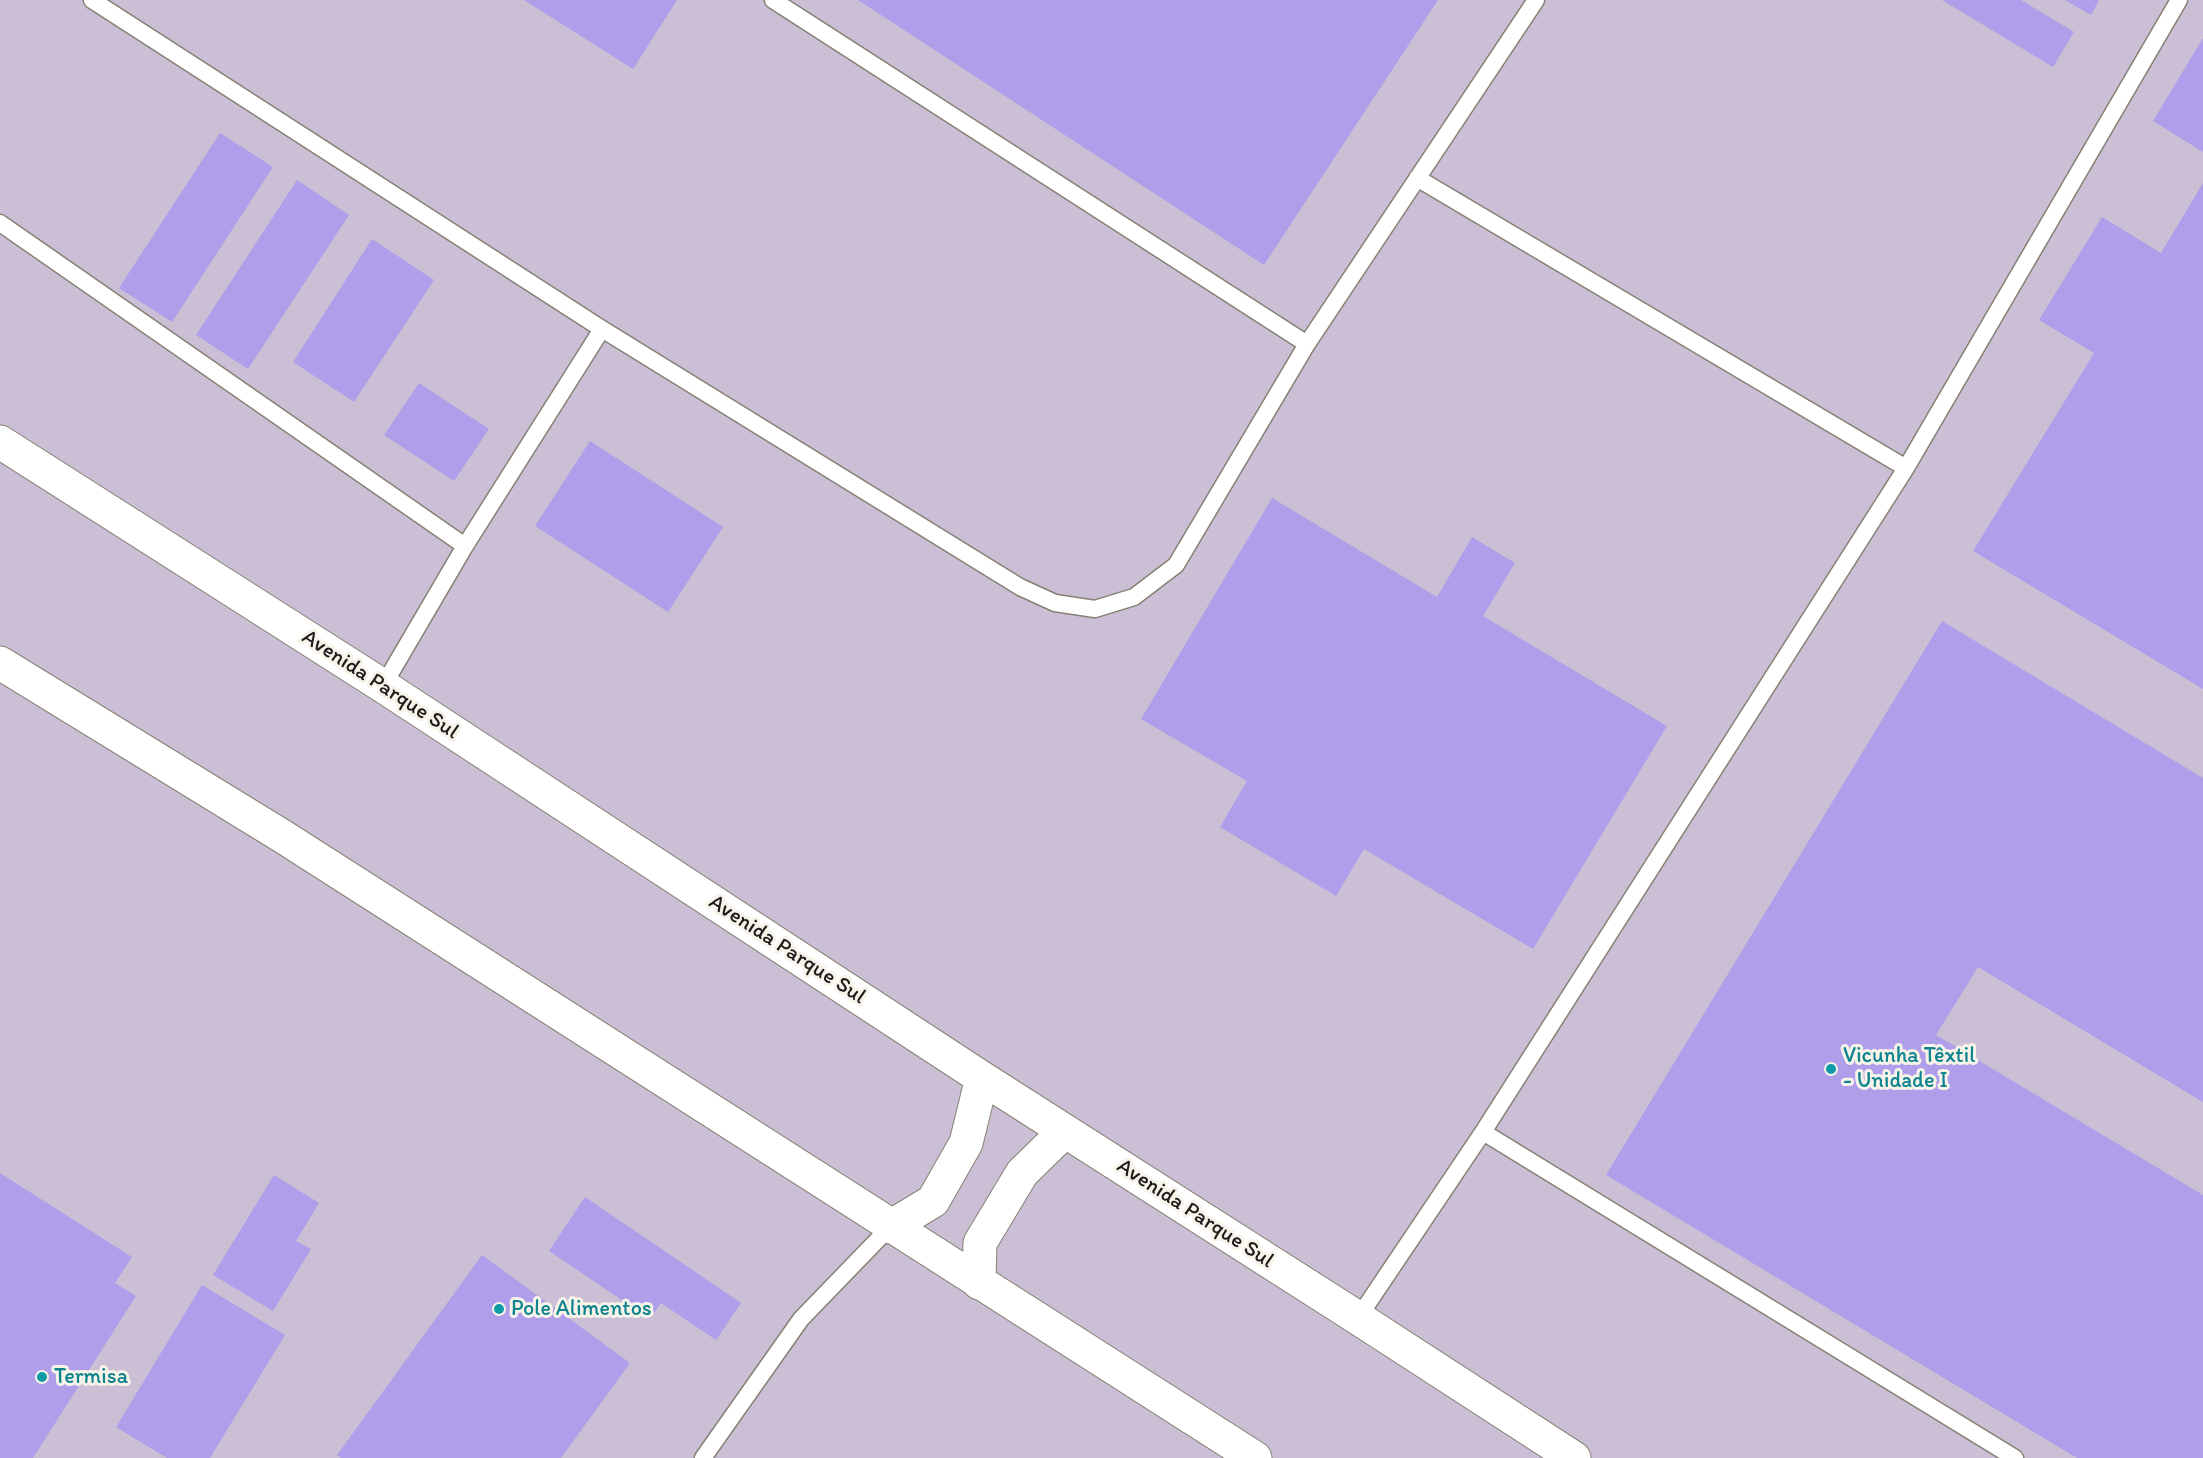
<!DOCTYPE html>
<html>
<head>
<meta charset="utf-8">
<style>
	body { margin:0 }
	canvas { display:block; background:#f1e5cb }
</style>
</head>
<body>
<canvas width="2203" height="1458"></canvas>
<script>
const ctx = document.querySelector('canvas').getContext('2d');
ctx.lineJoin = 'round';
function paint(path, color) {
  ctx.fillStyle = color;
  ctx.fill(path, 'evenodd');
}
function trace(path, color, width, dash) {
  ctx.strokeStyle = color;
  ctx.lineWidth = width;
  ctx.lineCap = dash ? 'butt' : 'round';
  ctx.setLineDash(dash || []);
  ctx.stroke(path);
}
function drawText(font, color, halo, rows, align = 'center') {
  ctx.font = font + ' Itim,sans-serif';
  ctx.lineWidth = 6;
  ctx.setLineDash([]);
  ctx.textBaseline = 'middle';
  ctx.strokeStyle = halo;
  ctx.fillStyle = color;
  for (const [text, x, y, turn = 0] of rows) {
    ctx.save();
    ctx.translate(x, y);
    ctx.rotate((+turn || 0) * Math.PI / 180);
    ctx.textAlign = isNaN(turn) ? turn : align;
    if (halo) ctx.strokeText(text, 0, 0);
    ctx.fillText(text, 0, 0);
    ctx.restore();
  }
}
paint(new Path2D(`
	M0 0H2203V1458H0Z`), '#cbbfd5');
paint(new Path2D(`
	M524 0H677L633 69Z
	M858 0H1438L1264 265Z
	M1942 0H2021L2074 32 2053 67Z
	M2065 0H2099L2091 15Z
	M2203 38V152L2153 121Z
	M220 133 273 167 172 322 119 288Z
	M297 180 349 215 248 369 196 335Z
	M2203 183V689L1973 551 2094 353 2039 320 2102 217 2161 253Z
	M372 239 434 280 354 402 293 362Z
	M419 383 489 429 454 481 384 435Z
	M590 441 723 527 668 612 535 526Z
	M1272 498 1437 597 1472 537 1515 563 1483 616 1667 726 1533 949 1364 849 1336 896 1220 827 1247 781 1141 719Z
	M1942 621 2203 778V1102L1978 967 1936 1035 2203 1195V1458H2077L1606 1175Z
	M0 1173 132 1257 115 1283 136 1296 33 1458H0Z
	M274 1175 319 1203 296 1241 311 1249 273 1311 213 1275Z
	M585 1197 741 1303 716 1340 661 1303 650 1319 549 1251Z
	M482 1255 630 1363 561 1458H341L337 1455Z
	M202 1285 285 1335 210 1458H167L116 1427Z`), '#af9ee9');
const lane = new Path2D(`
	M92 0 602 329 1020 587 1055 603 1095 609 1134 597 1176 565 1307 344 1536 0
	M773 0 1307 344
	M1417 178 1906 468
	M0 223 465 546
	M383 686 465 546 602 329
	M1483 1132 2015 1458
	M1358 1318 1483 1132 1906 468 2179 0
	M703 1458 801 1319 890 1227`);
const secondary = new Path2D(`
	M0 442 383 686 982 1078 1358 1318 1574 1458
	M0 663 282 836 1255 1458
	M890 1227 933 1201 966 1143 982 1078
	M979 1283 980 1243 1022 1173 1065 1131`);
trace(lane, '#868074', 19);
trace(secondary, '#868074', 35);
trace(lane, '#fff', 16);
trace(secondary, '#fff', 33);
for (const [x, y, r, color] of [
	[1831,1069,6,"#0f9aa8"],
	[499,1309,6,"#0f9aa8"],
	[42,1377,6,"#0f9aa8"]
]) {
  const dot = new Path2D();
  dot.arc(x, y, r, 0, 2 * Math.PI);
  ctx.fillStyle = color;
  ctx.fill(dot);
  trace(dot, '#f7f3e8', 2);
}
drawText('22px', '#1c1c1c', '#f7f3e8', [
	["Avenida Parque Sul",380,685,33],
	["Avenida Parque Sul",787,950,33],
	["Avenida Parque Sul",1195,1214,33]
]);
drawText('22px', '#0d838f', '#f7f3e8', [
	["Vicunha Têxtil",1843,1056],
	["- Unidade I",1843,1081],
	["Pole Alimentos",511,1309],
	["Termisa",54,1377]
], 'left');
</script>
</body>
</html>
